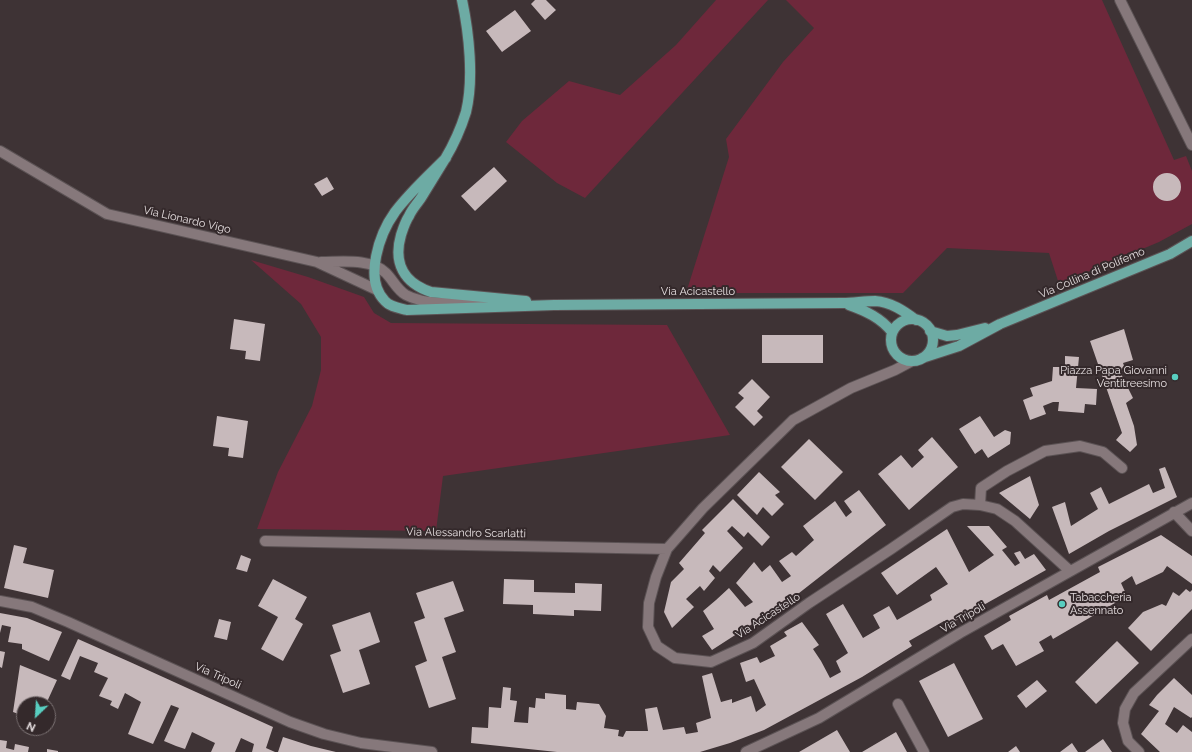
<!DOCTYPE html>
<html>
<head>
<meta charset="utf-8">
<style>
	body { margin:0 }
	#map { position:relative; width:1192px; height:752px; overflow:hidden; background:#3e3335; font-family:Raleway,sans-serif }
	canvas { display:block }
	.north { position:absolute; left:16px; top:696px; width:40px; height:40px; box-sizing:border-box; background:#34292b; border:1px solid #7b7273; border-radius:50%; rotate:205deg; font-size:11px; font-weight:700; line-height:16px; text-align:center; color:#e6dfe0 }
	.north::after { content:''; display:block; margin:auto; width:14px; height:18px; background:#58cec0; clip-path:polygon(50% 0,100% 100%,50% 72%,0 100%) }
</style>
</head>
<body>
<div id="map">
<canvas width="1192" height="752"></canvas>
<div class="north">N</div>
</div>
<script>
const ctx = document.querySelector('canvas').getContext('2d');
ctx.lineJoin = 'round';
function paint(path, color) {
  ctx.fillStyle = color;
  ctx.fill(path, 'evenodd');
}
function trace(path, color, width, dash) {
  ctx.strokeStyle = color;
  ctx.lineWidth = width;
  ctx.lineCap = dash ? 'butt' : 'round';
  ctx.setLineDash(dash || []);
  ctx.stroke(path);
}
function drawText(font, color, halo, rows, align = 'center') {
  ctx.font = font + ' Raleway,sans-serif';
  ctx.lineWidth = 4;
  ctx.setLineDash([]);
  ctx.textBaseline = 'middle';
  ctx.strokeStyle = halo;
  ctx.fillStyle = color;
  for (const [text, x, y, turn = 0] of rows) {
    ctx.save();
    ctx.translate(x, y);
    ctx.rotate((+turn || 0) * Math.PI / 180);
    ctx.textAlign = isNaN(turn) ? turn : align;
    if (halo) ctx.strokeText(text, 0, 0);
    ctx.fillText(text, 0, 0);
    ctx.restore();
  }
}
paint(new Path2D(`
	M716 0H768L585 198 557 183 506 142 522 121 569 81 620 95 676 45Z
	M786 0H1102L1174 160 1186 156 1192 171V224L1159 242 1059 284 1049 253 947 248 903 293H686L729 157 726 139 783 62 814 28Z
	M251 260 308 277 364 297 374 313 391 323 667 325 730 435 443 476 436 531 257 529 278 472 312 406 321 370V337L301 304Z`), '#6e283b');
paint(new Path2D(`
	M535 0H546L556 10 545 20 531 4Z
	M515 10 531 31 502 52 486 31Z
	M494 167 507 181 475 211 461 196Z
	M1153 187a14 14 0 1 1 28 0a14 14 0 1 1-28 0Z
	M327 177 334 189 322 196 314 184Z
	M234 319 265 324 260 361 245 359 246 351 230 349Z
	M1124 329 1133 360 1123 363 1126 371 1120 372 1133 398 1126 403 1134 426 1137 445 1130 452 1116 440 1122 433 1090 341Z
	M762 335H823V363H762Z
	M1065 356 1079 357 1076 388 1097 389 1096 405 1085 404 1084 413 1058 411 1059 402H1053L1043 406 1046 414 1030 420 1023 400 1033 396 1030 388 1052 381 1053 367H1065Z
	M752 379 770 397 757 411 763 417 754 426 735 407 744 398 738 393Z
	M217 416 248 421 243 458 228 456 229 448 213 446Z
	M980 416 994 437 1005 430 1011 432 1010 444 988 458 982 449 975 454 959 429Z
	M932 437 958 467 909 510 878 474 901 455 912 468 924 457 918 450Z
	M809 439 843 472 815 500 781 467Z
	M1165 467 1177 497 1109 531 1069 554 1052 507 1065 502 1071 526 1098 509 1090 493 1101 487 1109 504 1149 484 1153 493 1165 488 1159 469Z
	M759 472 780 492 775 495 784 504 772 516 763 507 757 515 737 495Z
	M1030 476 1039 505 1030 519 999 493Z
	M859 490 886 525 794 597 712 650 702 636 714 629 703 611 716 600 729 588 745 607 753 602 736 583 754 562 762 572 770 565 782 582 791 576 779 561 792 552 796 556 814 540 803 526 835 501 846 517 852 512 844 501Z
	M733 499 770 537 762 546 748 532 744 537 732 526 727 531 743 548 720 572 713 565 709 571 715 578 704 591 700 586 686 599 694 607 672 628 664 612 671 582 684 569 679 563 705 533 702 530Z
	M967 526H989L1007 547 1002 550 1015 566 1020 563 1014 553 1020 551 1025 559 1034 554 1046 570 946 626 944 621 909 641 912 646 862 677 764 730 730 743 700 752H557L471 743 472 727 488 728 489 707 501 708 503 687 511 688 510 700 517 701 514 722 528 723 529 707 535 708 536 698 545 699V693L566 695V709L576 710 577 702 599 704 606 716 604 728 619 730 618 736 623 737 626 731H648L645 709 657 707 663 730 684 727 686 734 698 732 696 723 711 718 702 676 712 673 721 702 732 699V703L751 696 756 712 766 705 754 679 746 682 740 663 757 657 760 663 775 656 770 646 787 636 784 632 802 622 819 645 813 649 821 661 830 678 841 672 836 661 848 653 826 614 843 604 863 638 880 628 873 615 889 606 897 620 932 600 930 595 948 584 936 567 897 595 881 573 947 529 969 572 994 555Z
	M1161 535 1192 556V584L1167 566 1163 572 1136 585 1132 576 1121 583 1127 596 1053 639 1051 635 1039 642 1044 651 1016 666 1003 644 992 650 984 636 1011 620 1009 616 1047 595 1049 600 1100 572 1098 567Z
	M14 545 27 548 23 563 54 570 48 598 4 588Z
	M241 555 251 559 247 572 236 569Z
	M273 579 307 597 295 619 303 624 283 661 261 649 278 617 258 606Z
	M504 579 534 580V592L575 593V583L602 584 601 611 574 610V616L533 614V605L503 604Z
	M453 581 464 611 444 618 456 652 442 657 456 699 429 708 415 666 427 661 414 622 425 618 416 593Z
	M1186 589 1190 592 1192 590V609L1151 651 1128 628 1143 612 1162 604 1166 606 1173 592 1179 596Z
	M370 612 380 642 359 650 370 684 343 693 330 655 341 651 332 625Z
	M0 613 27 618 62 632 49 661 22 649V644L8 642 11 627 2 625 0 633Z
	M219 619 231 622 227 640 214 637Z
	M78 639 130 662 273 727 266 748 275 752H252L254 744 241 738 235 752H211L215 743 192 732 185 749 176 746 164 741 179 708 171 705 153 744 128 734 141 702 125 693 118 709 110 705 112 701 99 696 108 678 94 672 98 663 80 656 70 680 61 676Z
	M1117 641 1139 663 1096 704 1075 682Z
	M0 651 5 652 2 668 0 667Z
	M954 663 983 719 948 737 919 681Z
	M20 665 57 680 46 704H24V716L13 712Z
	M1174 678 1192 695V717L1191 718 1174 707 1165 724 1177 733 1183 725 1192 732V752H1160L1141 734 1159 711 1149 705 1157 695Z
	M1037 680 1047 691 1026 708 1017 696Z
	M837 730 850 752H799Z
	M896 732 907 752H862Z
	M283 737 311 746 336 752H278Z
	M1103 739 1112 752H1085Z
	M0 740 7 741 6 748 14 750 15 744 29 747 28 752H0Z
	M1072 743 1078 752H1060Z
	M1016 746 1020 752H1008Z
	M47 749 58 751V752H47Z`), '#c7b9bb');
const minor = new Path2D(`
	M1120 0 1192 145
	M0 151 107 214 317 262 377 290
	M321 262C341 262 371 258 386 273 393 280 397 290 406 295 428 307 465 302 489 301
	M912 361 895 370 851 388 793 420 703 508 667 549 656 577 649 603 648 627 657 646 675 658 711 662 753 643 809 603 891 549 952 507 963 504 980 505 997 509 1015 521 1070 571
	M980 505 981 488 1007 471 1045 451 1080 446 1103 452 1122 468
	M1174 512 1192 531
	M265 541 667 549
	M0 601 32 607 68 622 290 722 324 734 361 743 432 752
	M898 704 924 752
	M746 752 819 718 960 633 1192 503
	M1139 752 1128 741 1123 723 1125 709 1134 693 1192 639`);
const major = new Path2D(`
	M462 0C469 33 474 79 466 112 461 128 454 144 445 159 437 172 429 185 421 198 417 204 412 209 409 216 405 222 403 229 401 235 393 263 404 283 431 292L526 301
	M446 158C429 175 410 192 395 212 380 233 363 279 385 301 390 307 400 308 407 310L554 305 843 303C853 303 865 301 875 301 891 302 904 311 916 320
	M849 305C866 311 881 318 892 332
	M891 340a21 21 0 1 1 42 0a21 21 0 1 1-42 0Z
	M930 331 947 336 957 335 985 328
	M922 358 959 346 1000 324 1170 254 1192 241`);
trace(minor, '#5b5254', 12);
trace(major, '#5b5254', 12);
trace(minor, '#86787b', 10);
trace(major, '#6daba4', 10);
for (const [x, y, r, color] of [
	[1175,377,4,"#58cec0"],
	[1062,604,4,"#58cec0"]
]) {
  const dot = new Path2D();
  dot.arc(x, y, r, 0, 2 * Math.PI);
  ctx.fillStyle = color;
  ctx.fill(dot);
  trace(dot, '#34292b', 1.5);
}
drawText('11px', '#e6dfe0', '#34292b', [
	["Via Lionardo Vigo",187,220,13],
	["Via Collina di Polifemo",1092,273,-23],
	["Via Acicastello",698,292],
	["Via Alessandro Scarlatti",466,533,1],
	["Via Acicastello",768,616,-33],
	["Via Tripoli",963,618,-30],
	["Via Tripoli",218,676,24]
]);
drawText('11px', '#e6dfe0', '#34292b', [
	["Piazza Papa Giovanni",1167,371],
	["Ventitreesimo",1167,384],
	["Tabaccheria",1070,598,"left"],
	["Assennato",1070,611,"left"]
], 'right');
</script>
</body>
</html>
